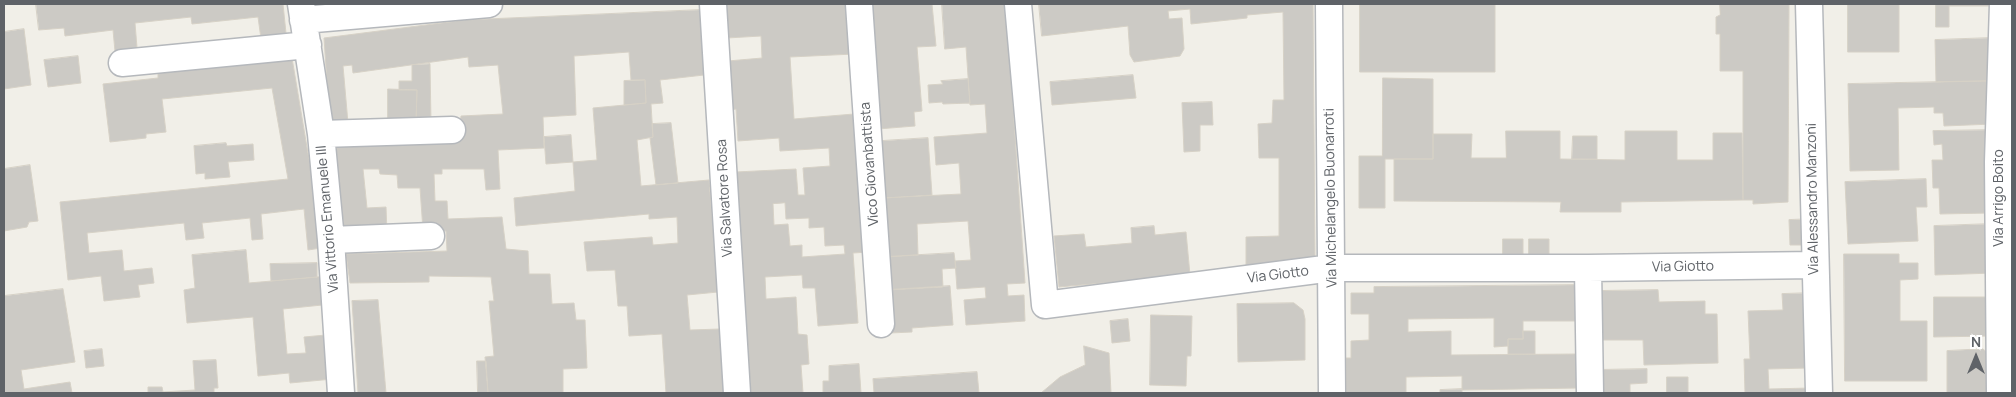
<!DOCTYPE html>
<html>
<head>
<meta charset="utf-8">
<style>
	body { margin:0 }
	#map { position:relative; width:2016px; height:397px; overflow:hidden; background:#f1efe8; font-family:Manrope,sans-serif }
	canvas { display:block }
	.frame { position:absolute; inset:0; border:5px solid #5f6368; pointer-events:none }
	.north { position:absolute; left:1951px; top:332px; width:50px; height:50px; -webkit-text-stroke:4px #fff; paint-order:stroke; rotate:0deg; font-size:14px; font-weight:700; line-height:20px; text-align:center; color:#5f6368 }
	.north::after { content:''; display:block; margin:auto; width:18px; height:22px; background:#5f6368; clip-path:polygon(50% 0,100% 100%,50% 72%,0 100%) }
</style>
</head>
<body>
<div id="map">
<canvas width="2016" height="397"></canvas>
<div class="frame"></div>
<div class="north">N</div>
</div>
<script>
const ctx = document.querySelector('canvas').getContext('2d');
ctx.lineJoin = 'round';
function paint(path, color) {
  ctx.fillStyle = color;
  ctx.fill(path, 'evenodd');
}
function trace(path, color, width, dash) {
  ctx.strokeStyle = color;
  ctx.lineWidth = width;
  ctx.lineCap = dash ? 'butt' : 'round';
  ctx.setLineDash(dash || []);
  ctx.stroke(path);
}
function drawText(font, color, halo, rows, align = 'center') {
  ctx.font = font + ' Manrope,sans-serif';
  ctx.lineWidth = 4;
  ctx.setLineDash([]);
  ctx.textBaseline = 'middle';
  ctx.strokeStyle = halo;
  ctx.fillStyle = color;
  for (const [text, x, y, turn = 0] of rows) {
    ctx.save();
    ctx.translate(x, y);
    ctx.rotate((+turn || 0) * Math.PI / 180);
    ctx.textAlign = isNaN(turn) ? turn : align;
    if (halo) ctx.strokeText(text, 0, 0);
    ctx.fillText(text, 0, 0);
    ctx.restore();
  }
}
const building = new Path2D(`
	M36 4H283L287 43 262 46 258 17 192 24 191 17 135 23 138 60 116 62 113 30 65 36 64 28 39 30Z
	M725 4H850L854 54 790 57 794 119 854 114 869 252 853 253 858 323 818 326 815 288H803L802 275 765 277 766 299 796 297 798 334 807 335 809 364 801 365 803 393H751L736 172 796 169 798 195H805L803 168 830 166 829 148 780 151 779 138 738 141 736 109 731 110 728 61 762 58 761 36 727 38ZM785 203 786 219 809 218V228L824 227 825 246 844 245 845 254 802 257V245L790 246 788 224 774 225 773 204Z
	M868 4H932L936 46 917 47 922 111 914 112 915 126 878 129Z
	M942 4H1006L1025 283 1007 284 1008 296 1024 295 1025 321 966 325 964 300 986 298 985 287 957 289 955 261 971 260 968 221 917 224 918 255 886 257 882 198 961 194 959 163 936 165 934 137 987 133 985 104 970 105 966 47 945 49Z
	M1039 4H1313L1315 261 1246 266V237L1279 236V158H1259L1258 124 1272 123 1273 100H1284L1283 12 1247 15V18L1191 24 1190 9 1168 11 1169 19 1182 18 1184 49 1180 56 1134 62 1130 55 1128 26 1042 36Z
	M1360 4H1495V72H1360Z
	M1720 4H1789L1788 202 1753 204V200H1743V71H1720V34H1716V17L1720 15Z
	M1848 4H1899V52H1848Z
	M1936 4H1997V6H1949V27H1936Z
	M700 10 704 75 660 80 663 103 651 104 653 137 637 140 641 186 709 180 718 292 687 295 690 330 720 329 725 393H666L662 334 629 336 627 306H618L615 270 587 271 584 242 652 237 653 245 678 243 677 217 649 219V214L516 226 514 198 575 191 573 162 597 160 593 108 646 103 645 80H631L629 52 574 56 576 115 543 117 544 148 498 150 500 189 486 190 484 169H442V174H434L435 201H447L448 219 502 217 506 249 528 251 529 274H550L552 304 574 303 576 320H585L587 368 563 369V393H488L485 357 494 356 489 301H494L491 277 429 276V282L350 283 346 254 447 251 446 231 423 230 420 188H398L397 175 380 174 379 169H363L367 208 386 207 387 233 345 236 333 140 459 136 461 116 503 114 498 65 469 67 468 57 353 73 352 65 343 66 348 123 330 127 324 38 465 20Z
	M24 29 31 85 4 89V32Z
	M1991 38 1992 81 1936 82 1935 40Z
	M78 56 81 83 48 87 44 60Z
	M292 58 317 207 321 248 308 250 304 209 261 214 263 239 252 240 250 218 202 223 204 238 186 240 184 223 87 233 89 253 122 250 124 271 152 268 154 283 138 285 140 297 104 301 101 276 68 280 60 202 288 179 272 88 162 99 166 132 146 134V138L110 142 103 84 158 78V73Z
	M430 64 431 123H416L417 90H399V81H412V65Z
	M1133 75 1136 98 1052 105 1050 82Z
	M1383 78 1433 79V159H1385V208H1359V156H1382Z
	M968 79 970 103 943 104 942 102 929 103 928 85 943 84 941 81Z
	M645 80 646 103 624 105V81Z
	M1992 81 1993 124 1944 126 1943 113H1934V107L1898 108 1899 170 1850 171 1848 84Z
	M388 89 417 90 416 123H388Z
	M1212 102 1213 125H1200V151L1184 152 1182 103Z
	M671 123 678 183 656 185 650 138 653 137 652 124Z
	M1993 130 1990 213 1940 214 1939 188H1933L1932 160H1943L1942 144 1934 145 1933 131Z
	M1506 131H1560V159L1625 160V131H1677V160H1713V133H1742L1743 200 1621 202V212H1560L1561 202 1394 201V159H1433V134H1472L1471 158H1506Z
	M571 135 573 162 546 164 544 137Z
	M1573 136H1597V159H1572Z
	M928 138 932 195 885 198 882 141Z
	M226 143 227 146 253 144 254 160 228 162 230 177 205 179V173L196 174 194 146Z
	M30 165 38 221 29 222 27 227 4 231V169Z
	M1926 179 1927 207H1916L1918 241 1848 244 1845 182Z
	M1813 219V245H1790L1789 220Z
	M1992 224 1994 273 1935 275 1934 226Z
	M1154 226 1155 235 1186 232 1190 275 1059 287 1054 236 1084 234 1086 247 1132 243 1131 228Z
	M1503 239H1523V254H1503Z
	M1529 239H1549V254H1529Z
	M246 250 249 283 329 276 332 304 283 309 287 354 306 353 304 337 326 335 333 379 290 383 289 373 258 376 253 317 187 323 184 290 195 288 192 255Z
	M954 253 956 268 942 269 943 287 888 290 886 257Z
	M1844 254H1899V263H1918V279L1900 280V321H1927V381H1845Z
	M317 263V277L271 281 270 264Z
	M1577 285V321H1523V339H1508V346L1494 347V318L1408 319V332L1451 331V355L1578 354 1579 388 1462 390V376L1406 377V393H1346V358H1351V341L1369 340V314H1351V293H1374V287Z
	M950 286 953 325 912 328V332L890 333 888 290Z
	M63 289 75 362 21 370 24 389 70 382 72 393H4V296Z
	M1658 290 1659 302 1705 301V314H1717L1718 363 1644 365 1643 340H1599L1598 291Z
	M1813 293 1808 368 1768 369 1769 389 1810 388V393H1745L1744 359H1750L1748 311 1783 310 1782 294Z
	M1934 297H1989V336L1934 337Z
	M378 300 386 393H358L352 301Z
	M1294 303 1303 310 1305 319V360L1238 362 1237 304Z
	M1151 315 1192 316 1191 356H1187L1186 386 1150 385Z
	M1128 319 1130 341 1112 343 1110 321Z
	M1523 331H1535V354H1508V339H1523Z
	M1084 346 1109 353 1111 393H1041L1060 377 1085 365Z
	M102 349 104 366 86 368 84 351Z
	M1983 349 1989 354V393H1947V351Z
	M216 360 218 388H214V393H148V387H162L163 392 195 390 193 361Z
	M477 361H486L488 393H478Z
	M859 364 861 393H823V381H829V366Z
	M1647 369V383L1630 384V393H1597L1596 370Z
	M977 372 979 393H874L873 379Z
	M1667 377H1688V393H1667Z
	M1462 389V393H1440V390Z`);
paint(building, '#cccac5');
trace(building, '#d6d1c6', 1);
const minor = new Path2D(`
	M301 4 321 134 331 240 341 393
	M713 4 737 393
	M859 4 881 324
	M1018 4 1045 305 1332 268H1588L1815 265
	M1329 4 1332 393
	M1809 4 1819 393
	M303 20 489 4
	M122 63 308 45
	M321 134 452 130
	M331 240 431 236
	M1588 268 1590 393
	M2000 393 1998 162 2003 4`);
trace(minor, '#b5b8bc', 29);
trace(minor, '#fff', 26);
drawText('14px', '#5f6368', '#fff', [
	["Vico Giovanbattista",870,164,-94],
	["Via Salvatore Rosa",725,198,-93],
	["Via Michelangelo Buonarroti",1331,198,-91],
	["Via Arrigo Boito",1999,198,-90],
	["Via Alessandro Manzoni",1813,199,-91],
	["Via Vittorio Emanuele III",328,219,-95],
	["Via Giotto",1683,267,-1],
	["Via Giotto",1278,275,-7]
]);
</script>
</body>
</html>
